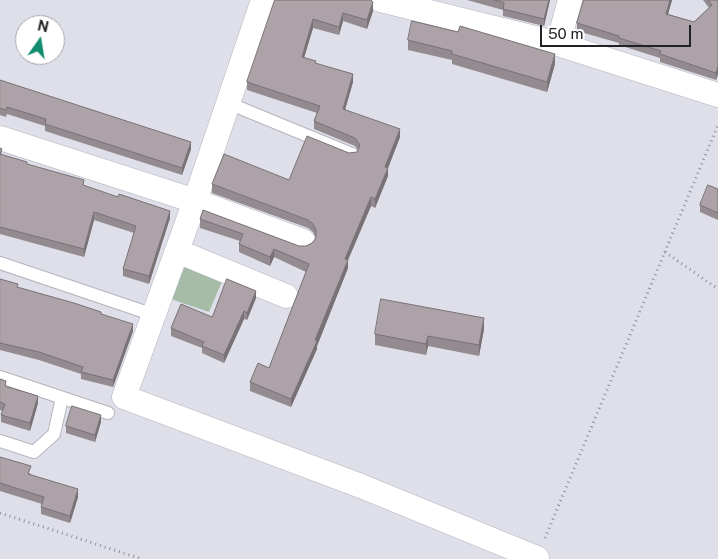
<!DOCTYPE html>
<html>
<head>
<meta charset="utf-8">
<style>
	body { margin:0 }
	#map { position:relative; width:718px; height:559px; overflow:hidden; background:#dedfe9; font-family:"Public Sans",sans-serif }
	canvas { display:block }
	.north { position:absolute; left:15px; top:15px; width:50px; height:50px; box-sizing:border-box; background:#fff; border:1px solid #a6a7a8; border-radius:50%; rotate:13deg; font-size:14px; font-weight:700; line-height:20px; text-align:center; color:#212225 }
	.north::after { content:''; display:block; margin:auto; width:18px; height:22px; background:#128c70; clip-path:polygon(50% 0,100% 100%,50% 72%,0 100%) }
	.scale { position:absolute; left:540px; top:25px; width:151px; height:22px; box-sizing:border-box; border:2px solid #212225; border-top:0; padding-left:6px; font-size:15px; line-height:18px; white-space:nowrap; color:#212225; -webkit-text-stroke:4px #fff; paint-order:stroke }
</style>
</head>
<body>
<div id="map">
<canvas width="718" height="559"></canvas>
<div class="north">N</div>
<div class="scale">50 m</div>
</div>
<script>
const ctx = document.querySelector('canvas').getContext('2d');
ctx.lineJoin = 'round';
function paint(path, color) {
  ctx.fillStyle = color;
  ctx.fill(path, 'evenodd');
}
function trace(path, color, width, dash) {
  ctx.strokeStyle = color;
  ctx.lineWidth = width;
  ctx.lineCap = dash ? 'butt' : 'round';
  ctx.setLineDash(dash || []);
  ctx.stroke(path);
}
paint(new Path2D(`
	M186 264 223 279 209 312 171 299Z`), '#a7bca7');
const service = new Path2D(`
	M228 103 352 154
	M0 263 154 315
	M0 377 108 413
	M0 441 34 452 54 434 62 398`);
const minor = new Path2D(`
	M263 0 195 201 124 397 361 486 537 558
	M381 0 555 43 718 95
	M558 44 570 0
	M0 138 195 201 303 241
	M177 251 286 296`);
trace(service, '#b4b5bf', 14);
trace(minor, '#b4b5bf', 25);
trace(new Path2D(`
	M665 252 718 289
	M0 513 142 559
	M545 538 718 125`), '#8f9097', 3, [1, 4]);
trace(service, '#fff', 12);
trace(minor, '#fff', 24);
paint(new Path2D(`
	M275 0 373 11 367 29 343 21 339 35 313 28 304 57 353 82 345 109 400 137 388 168V176L375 208 371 206 348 260V268L317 346V349L291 407 250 391V382L269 368 306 272 274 257 270 266 239 252V244L240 241 200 228V219L299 246H306L312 243 316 238 313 232 308 228 212 193V184L289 180 349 153 357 152 358 150 355 146 314 129V121L317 113 247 90V82Z
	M467 0H550L544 26 503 16V10Z
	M584 0H672L668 14 694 22 709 8 703 0H718V74L716 80 660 62V58L619 45V43L577 31V23Z
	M408 40 555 64 547 92 452 64V60L408 50Z
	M0 80 191 149 182 175 45 131V126L7 114 6 117 0 115Z
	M0 148 2 155 170 218 149 284 123 276V269L134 233 94 220 84 257 0 234Z
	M718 189V220L700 212V205Z
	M0 279 18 288 101 314 133 331 113 387 81 379V374L39 360 0 350Z
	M256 298 247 320 244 319 224 363 202 353V348L171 336V328L212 317Z
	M484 329 479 356 428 346 426 355 375 345V334Z
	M0 379 6 386 38 403 30 431 1 422V415L3 411 0 410Z
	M101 422 95 442 66 433V426Z
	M0 457 31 474H30L78 497 70 523 41 514V507L42 504 0 491Z`), '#948b90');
paint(new Path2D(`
	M549 0H550L544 26V19Z
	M670 0H672L666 21V14Z
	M373 2V11L367 29V20Z
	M343 13V21L339 35V27Z
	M313 19V28L302 65V57Z
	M555 54V64L547 92V82Z
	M718 66V74L716 80V73Z
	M353 74V82L343 117V109Z
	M400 129V137L388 168V176L375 208V199L385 167Z
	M191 142V149L182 175V168Z
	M371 197V206L345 267V259Z
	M170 211V218L149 284V276Z
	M94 212V220L84 257V249Z
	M274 249V257L270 266V257Z
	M348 260V268L317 346V349L291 407V399Z
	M256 291V298L247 320V313Z
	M244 311V319L224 363V355Z
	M484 318V329L479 356V345Z
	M133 324V331L113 387V380Z
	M428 336V346L426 355V344Z
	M38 396V403L30 431V423Z
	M101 415V422L95 442V435Z
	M78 489V497L70 523V516Z`), '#787175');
const building = new Path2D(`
	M275 0H371L373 2 367 20 343 13 339 27 313 19 302 57 316 61 315 63 353 74 343 109 400 129 385 167 388 168 375 199 371 197 345 259 348 260 315 340 317 341 291 399 250 382 258 363 269 368 309 264 274 249 270 257 239 244 243 234 200 219 203 210 299 246H306L312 243 316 238V230L313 224 308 220 212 184 224 154 289 180 307 136 349 153 357 152 360 145 355 138 314 121 320 106 247 82Z
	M494 0H549L544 19 503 9 504 3Z
	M584 0H670L666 14 694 22 712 5 708 0H718V66L716 73 660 54 661 51 619 38V36L577 23Z
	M412 21 458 32 460 26 555 54 547 82 452 54V51L408 40Z
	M0 80 191 142 182 168 45 124 46 119 7 107 6 110 0 108Z
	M0 148 2 149 0 154 27 162V164L84 180 83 185 118 197 119 194 170 211 149 276 123 269 136 226 94 212 84 249 0 227Z
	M708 185 718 189V213L700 205Z
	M0 279 18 284 17 287 74 303 101 312V314L133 324 113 380 81 372 83 367 39 352 0 343Z
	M227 279 256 291 247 313 244 311 224 355 202 346 204 342 171 328 181 304 212 317Z
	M381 299 484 318 479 345 428 336 426 344 375 334Z
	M0 379 6 381 5 386 38 396 30 423 1 415 5 404 0 402Z
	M72 406 101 415 95 435 66 426Z
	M0 457 31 466 28 474 78 489 70 516 41 507 44 497 0 483Z`);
paint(building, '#aca2a7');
trace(building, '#787175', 1);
</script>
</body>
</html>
